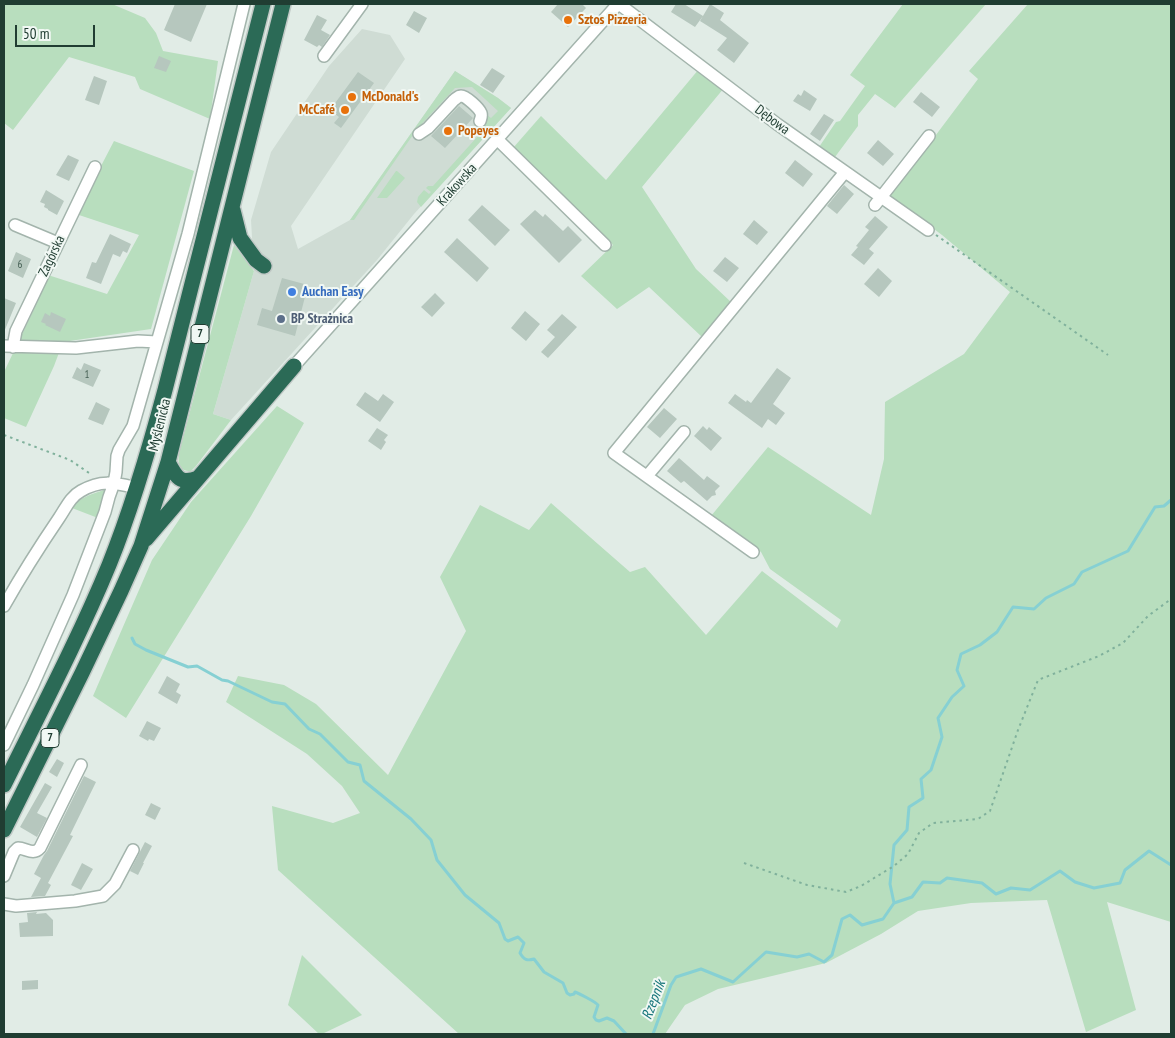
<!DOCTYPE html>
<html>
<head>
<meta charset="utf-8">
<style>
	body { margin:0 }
	#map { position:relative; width:1175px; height:1038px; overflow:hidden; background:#e1ece6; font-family:"PT Sans Narrow",sans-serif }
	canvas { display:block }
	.frame { position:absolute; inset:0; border:5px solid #203d32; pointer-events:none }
	.scale { position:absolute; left:15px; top:25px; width:80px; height:22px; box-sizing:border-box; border:2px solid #203d32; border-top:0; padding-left:6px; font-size:15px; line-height:18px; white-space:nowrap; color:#203d32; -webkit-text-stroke:4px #f1f8f4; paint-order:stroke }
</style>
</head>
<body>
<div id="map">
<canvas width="1175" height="1038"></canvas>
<div class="frame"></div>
<div class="scale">50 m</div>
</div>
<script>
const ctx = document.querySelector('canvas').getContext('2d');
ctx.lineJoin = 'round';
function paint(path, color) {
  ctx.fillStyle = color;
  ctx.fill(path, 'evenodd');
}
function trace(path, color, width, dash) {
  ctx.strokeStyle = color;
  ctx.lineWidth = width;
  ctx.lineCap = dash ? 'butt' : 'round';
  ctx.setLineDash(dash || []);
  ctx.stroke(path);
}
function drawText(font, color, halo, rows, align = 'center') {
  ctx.font = font + ' "PT Sans Narrow",sans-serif';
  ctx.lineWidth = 4;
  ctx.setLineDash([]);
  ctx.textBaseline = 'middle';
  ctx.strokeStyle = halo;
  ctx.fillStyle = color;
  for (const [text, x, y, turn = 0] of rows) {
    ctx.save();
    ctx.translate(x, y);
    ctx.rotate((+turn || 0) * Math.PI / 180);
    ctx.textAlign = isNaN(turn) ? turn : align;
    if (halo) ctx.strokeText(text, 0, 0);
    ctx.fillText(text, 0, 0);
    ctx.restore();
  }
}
paint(new Path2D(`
	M362 29 390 35 405 59 291 226 298 249 350 220 455 71 498 98 511 108 414 214 377 260 231 420 213 414 254 271 251 220 271 152 329 66Z`), '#cfdcd4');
paint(new Path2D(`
	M4 4H112L145 18 156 33 163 51 218 61 210 119 140 89 135 77 69 57 13 130 4 123Z
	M903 4H986L895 108 875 94 858 115V126L835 157 819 147 836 122 840 121 865 86 850 75Z
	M1028 4H1171V922L1107 902 1136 1010 1086 1032 1047 900 971 903 918 911 881 934 826 963 718 989 685 1005 665 1034H459L278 870 272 806 333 823 360 813 342 786 307 754 226 702 238 676 284 685 316 704 388 775 466 631 440 577 480 505 529 530 551 503 630 572 645 567 706 635 762 571 837 628 841 620 770 569 761 552 711 516 768 447 871 515 884 459 885 402 964 354 1010 292 942 235 890 196 978 79 969 71Z
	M699 69 724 88 642 187 696 269 732 303 702 337 649 287 617 309 581 276 613 245 513 148 541 116 606 180Z
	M455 71 498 98 511 108 421 207 417 202 418 197 424 190 429 194 431 192 426 188 428 186H433L478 136V130L485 121 487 115 491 118 498 111 472 87 455 88 417 129 354 220H350Z
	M114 141 194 171 151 329 63 342 54 366 26 427 4 418V372L34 309 48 275 107 294 139 235 76 214Z
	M396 171H397L405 178 387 198H377Z
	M234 245 254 271 213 414 231 420 196 466 191 471C178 471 178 464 179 453Z
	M277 406 304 423 251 516 126 718 93 696 152 560 191 502Z
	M104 490 106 491 98 518 72 508C80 497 92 494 104 490Z
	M302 955 362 1015 322 1034H319L288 1005Z`), '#b8debe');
trace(new Path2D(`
	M132 638 135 644 146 650 188 667 197 666 222 680 228 681 272 702 285 704 309 729 320 734 348 762 360 765 364 781 411 819 431 840 437 860 465 895 499 923 505 939 508 941 518 937 524 943 520 953C524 960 527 961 534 959L544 972 563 983 567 993 570 995 574 994 575 992C578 993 596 1002 598 1005L594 1017 596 1020 599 1021 607 1018 614 1021 626 1034
	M894 903 890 884 894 845 907 830 909 807 923 798 921 779 931 770 942 737 938 718 952 697 964 686 957 670 961 654 980 645 997 632 1013 607 1034 609 1046 598 1074 584 1082 572 1128 551 1155 507 1164 506 1171 500
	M653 1034 671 985 676 977 701 969 733 982 766 952 797 957 809 954 824 962 832 955 842 919 850 915 862 925 883 919 894 903 912 897 923 882 940 883 947 878 982 883 996 894 1011 888 1030 890 1060 871 1075 882 1094 888 1120 883 1125 870 1149 851 1171 865`), '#86d0d3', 3);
paint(new Path2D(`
	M175 4H207L191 42 164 30Z
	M558 4H582L586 8 568 27 551 12Z
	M676 4H684L703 16 695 27 671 12Z
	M710 4 724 13 720 20 749 43 734 63 717 50 727 38 700 21Z
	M414 11 427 18 419 33 406 25Z
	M317 15 327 20 321 30 330 35 322 47 319 45 317 47 304 40Z
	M159 56 171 61 166 72 154 68Z
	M492 68 505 76 493 93 480 85Z
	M358 72 374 83 341 128 334 123 339 117 330 110Z
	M94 76 107 81 99 105 85 100Z
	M804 90 817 99 810 111 793 101 798 94 801 96Z
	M921 92 940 107 932 117 913 102Z
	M459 106 473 118 445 148 431 136Z
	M824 114 834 120 820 141 810 134Z
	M878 140 894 154 883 166 867 153Z
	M68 155 79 160 69 181 56 175Z
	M795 160 813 174 803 187 785 173Z
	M844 185 854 194 837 214 827 206Z
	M46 190 64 201 57 215 48 210V209L44 207 45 204 40 202Z
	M482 205 510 230 495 246 468 220Z
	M535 210 543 217 545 214 563 231 568 226 582 240 559 263 520 224Z
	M875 216 888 227 869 249 874 253 864 265 851 255 858 247 856 246 869 230 865 227Z
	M754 220 768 232 757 245 743 234Z
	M110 234 131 244 127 253 123 251 120 257 113 254 101 284 86 278 92 262 96 263Z
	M457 238 489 268 477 282 444 252Z
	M16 252 31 259 23 278 8 271Z
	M725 257 739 268 727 282 713 271Z
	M878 268 892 281 879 297 864 284Z
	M282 278 308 285 295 336 257 325 262 308 272 311Z
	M435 293 445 303 432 317 421 307Z
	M4 298 16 303 4 332Z
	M525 311 540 324 526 341 511 328Z
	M51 312 66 319 60 332 45 325 46 324 41 322 45 313 50 316Z
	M562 314 577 327 548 358 541 352 555 337 547 330Z
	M84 363 101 370 93 387 72 378 77 367 81 370Z
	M777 368 791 378 773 404 785 413 776 425 768 419 762 428 728 403 735 394 746 402 747 400 751 403Z
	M365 392 378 401 383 394 394 402 380 422 356 405Z
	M96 402 110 409 103 425 88 419Z
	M664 408 677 419 660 438 647 427Z
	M703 426 707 430 709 427 722 438 711 451 694 436Z
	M377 428 388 435 384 440 386 442 381 450 368 441Z
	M679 458 704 480 707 476 720 486 715 491 716 495 712 496 707 501 684 481 681 483 667 471Z
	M167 676 180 684 176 692 181 695 177 704 158 693Z
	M147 721 161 728 154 741 149 739 148 741 139 736Z
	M57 759 64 763 57 777 49 772Z
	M84 776 96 782 70 835 73 836 48 883 51 885 45 896 31 897 41 878 34 874 44 855 47 851Z
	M45 783 52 787 37 813 47 818 37 837 20 827Z
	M151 803 161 808 155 820 145 815Z
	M145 842 152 846 143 863H144L138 875 130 871Z
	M82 863 93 869 81 890 71 885Z
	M37 912 36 914 46 913 53 920V936L20 937 19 923 28 922 27 913Z
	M38 980V989L22 990V981Z`), '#b6c7be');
const minor = new Path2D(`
	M619 4 777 124 928 230
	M324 56 362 4
	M419 134 428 128 454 100C457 98 458 96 461 96 466 96 479 108 481 113 482 116 481 118 480 121
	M497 139 605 245
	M875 205 929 136
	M15 225 58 243
	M4 346 76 348 138 341 157 342
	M13 347 16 331 95 167
	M294 366 618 4
	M647 476 684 432
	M753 552 614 453 845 172
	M4 606C21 576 40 546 59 518 66 508 70 497 81 491 102 479 115 483 137 488
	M4 745 33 685 73 595 105 512 109 497 114 483 116 472 117 456 119 450 133 426 188 234 244 4
	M4 876 14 852 18 848C26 848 33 856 40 848L81 765
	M4 904 16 906 75 901 103 896 115 884 133 850`);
const highway = new Path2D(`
	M233 210 240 238 256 260 264 266
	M168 462C176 477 180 485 198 478
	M146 539 294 366
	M4 785C40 712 78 640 109 565 132 508 149 450 165 390L263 4
	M4 830 82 673 121 591 141 546 168 462 283 4`);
trace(minor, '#a3b4ac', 14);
trace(highway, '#c1c9c6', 18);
trace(new Path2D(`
	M936 235 1108 355
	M4 435 70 460 92 475
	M744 863 807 885 846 892 861 886 894 866 908 854 919 833 933 823 978 819 990 811 1018 730 1038 680 1099 656 1123 643 1148 616 1171 599`), '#80b19c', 2, [2.5, 4]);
trace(minor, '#fff', 11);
trace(highway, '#2b6a56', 15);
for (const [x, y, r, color] of [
	[568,20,5,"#e8710a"],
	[352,97,5,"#e8710a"],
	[345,110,5,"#e8710a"],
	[448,131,5,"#e8710a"],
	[292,292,5,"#3f7fe0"],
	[281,319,5,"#5c6f8a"]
]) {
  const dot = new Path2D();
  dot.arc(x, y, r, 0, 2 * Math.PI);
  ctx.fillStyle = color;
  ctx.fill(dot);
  trace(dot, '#f1f8f4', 2);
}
drawText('11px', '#466055', null, [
	["6",20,265],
	["1",87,375]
]);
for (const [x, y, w] of [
	[200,334,18],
	[50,738,18]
]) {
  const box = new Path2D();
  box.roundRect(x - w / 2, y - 9.5, w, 19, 4);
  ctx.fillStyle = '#f1f8f4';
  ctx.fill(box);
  trace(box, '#203d32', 1);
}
drawText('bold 12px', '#203d32', null, [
	["7",200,334],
	["7",50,738]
]);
drawText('bold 14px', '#c56008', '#f1f8f4', [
	["Sztos Pizzeria",578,20],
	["McDonald's",362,97],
	["McCafé",335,110,"right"],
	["Popeyes",458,131]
], 'left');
drawText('14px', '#203d32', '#f1f8f4', [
	["Dębowa",772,120,37],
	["Krakowska",457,185,-48],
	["Zagórska",52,256,-65],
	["Myślenicka",160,425,-76]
]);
drawText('bold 14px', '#366cbe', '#f1f8f4', [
	["Auchan Easy",302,292]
], 'left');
drawText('bold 14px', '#4e5e75', '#f1f8f4', [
	["BP Strażnica",291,319]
], 'left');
drawText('italic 15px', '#18767b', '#f1f8f4', [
	["Rzepnik",654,1000,-69]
]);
</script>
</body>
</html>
